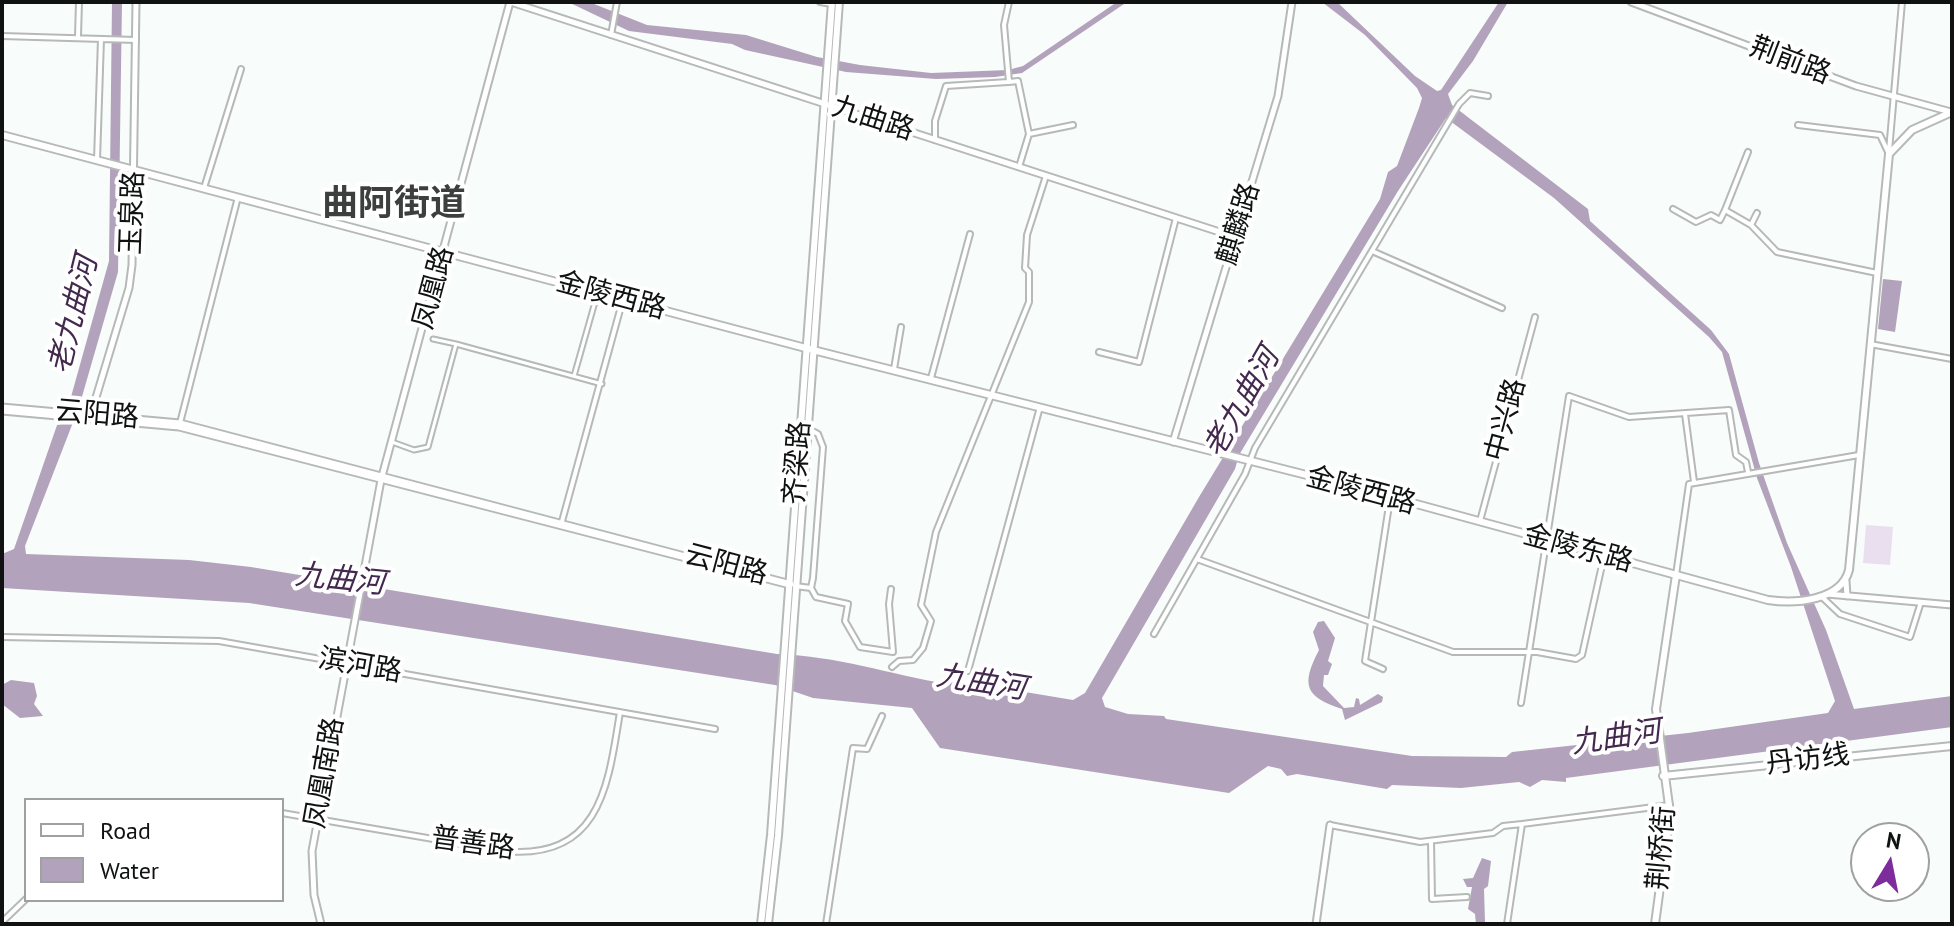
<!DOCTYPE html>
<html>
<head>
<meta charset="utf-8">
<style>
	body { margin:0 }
	#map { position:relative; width:1954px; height:926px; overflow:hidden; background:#f8fcfa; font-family:"PT Sans",sans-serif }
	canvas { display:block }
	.frame { position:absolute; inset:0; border:4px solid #101111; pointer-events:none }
	.legend { position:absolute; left:24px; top:798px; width:260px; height:104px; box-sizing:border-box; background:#fff; border:2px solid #9fa0a0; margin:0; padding:10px 14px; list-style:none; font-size:24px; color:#101111 }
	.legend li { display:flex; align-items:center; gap:16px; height:40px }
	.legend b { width:40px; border:2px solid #9fa0a0 }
	.north { position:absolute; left:1850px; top:822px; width:80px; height:80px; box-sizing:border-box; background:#fff; border:2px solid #9fa0a0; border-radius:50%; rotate:10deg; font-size:22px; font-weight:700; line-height:32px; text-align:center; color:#101111 }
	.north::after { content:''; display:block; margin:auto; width:28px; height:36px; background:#7e2c9b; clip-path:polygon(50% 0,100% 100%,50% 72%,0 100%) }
</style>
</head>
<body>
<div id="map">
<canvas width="1954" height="926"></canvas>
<div class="frame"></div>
<ul class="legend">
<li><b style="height:10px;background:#fff"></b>Road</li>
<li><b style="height:22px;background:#b3a2bb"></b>Water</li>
</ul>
<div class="north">N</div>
</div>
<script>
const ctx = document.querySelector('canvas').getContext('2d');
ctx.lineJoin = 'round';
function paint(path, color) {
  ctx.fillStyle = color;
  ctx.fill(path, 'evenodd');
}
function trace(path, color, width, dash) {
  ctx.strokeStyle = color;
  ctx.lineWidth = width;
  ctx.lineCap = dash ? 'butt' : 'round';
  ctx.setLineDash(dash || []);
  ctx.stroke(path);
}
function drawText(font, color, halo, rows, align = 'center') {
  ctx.font = font + ' "PT Sans","Noto Sans SC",sans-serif';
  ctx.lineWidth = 8;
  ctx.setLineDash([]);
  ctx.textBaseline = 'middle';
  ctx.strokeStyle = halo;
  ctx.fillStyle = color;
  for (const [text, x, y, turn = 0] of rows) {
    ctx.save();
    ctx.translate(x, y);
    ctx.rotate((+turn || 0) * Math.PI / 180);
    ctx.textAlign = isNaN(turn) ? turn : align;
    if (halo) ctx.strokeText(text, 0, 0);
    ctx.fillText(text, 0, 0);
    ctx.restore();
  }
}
paint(new Path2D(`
	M1866 525 1893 527 1890 565 1863 563Z`), '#eadfef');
paint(new Path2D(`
	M112 2H122L118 272 79 407 25 546 26 554 189 560 251 567 777 654C837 656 889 674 947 684L955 681 958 685 989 686 1073 700 1085 693 1199 497 1380 199 1388 172 1397 166 1419 108 1422 98 1417 88 1365 35 1322 2H1337L1415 76 1437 91 1441 90 1499 2H1508L1473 61 1448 94 1452 105 1588 209 1590 221 1711 330 1729 354 1759 463 1787 543 1826 630 1854 709 1952 696V727L1566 778V782L1542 780 1530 787 1519 782 1461 788 1392 785 1387 789 1297 774 1287 776 1281 769 1268 766 1229 793 940 748 912 708 813 698 775 685 249 603 2 588V554L14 549 64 405 69 404 109 261ZM1446 118 1554 198 1709 337 1722 352 1757 478 1791 567 1835 701 1828 713 1688 733 1512 752 1506 757 1412 756 1166 719 1164 716 1128 714 1105 707 1102 698 1235 469 1239 455 1398 191Z
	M568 2H589L647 25 746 35 817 57 860 65 931 73 1008 70 1023 66 1117 2H1127L1022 73 995 77 936 79 846 72 745 50 732 44 629 31Z
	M1883 279 1902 281 1895 332 1878 329Z
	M1324 621 1335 638 1328 661 1332 664 1328 675H1324L1323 686 1344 708 1354 707 1356 698 1359 699 1360 705 1378 694 1383 697 1382 702 1345 720 1342 709C1306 697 1300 686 1319 650L1313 632 1318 622Z
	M11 680 34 683 37 696 34 704 43 716 20 718 2 704V685Z
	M1482 858 1491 861 1488 886 1484 889 1485 922 1476 924 1475 914 1468 909 1472 887H1467L1463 879 1473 878Z`), '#b3a2bb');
const pedestrian = new Path2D(`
	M433 339 456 344
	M574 376 597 295
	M392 442 414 450 428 447 456 344 602 384`);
const minor = new Path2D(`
	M820 2 832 4
	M1009 2 1004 25 1009 82 1018 81 1029 134 1019 167
	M611 35 617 2
	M2 36 136 40
	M78 36 79 2
	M1798 125 1880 135 1888 152
	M1029 134 1073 125
	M935 140V121L946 86 1008 82
	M1889 151 1902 2
	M97 160 101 39
	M204 188 241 69
	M1673 209 1696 222 1711 215 1720 220 1725 210 1751 225 1777 252 1877 273
	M1725 210 1748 152
	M1751 225 1757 213
	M1372 251 1502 308
	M1870 344 1952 359
	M1099 352 1139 362 1176 218
	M894 369 901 327
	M931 378 970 234
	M1685 414 1694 482
	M180 423 238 197
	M1480 521 1535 317
	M561 525 623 299
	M1197 559 1453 652H1537L1576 659 1582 655 1604 556
	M1676 575 1689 484 1859 455
	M795 586 811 588 813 578 823 447 818 434 809 429
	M811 588 816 597 848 604 845 621 860 647 893 652 889 604 891 589
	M1822 597 1840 614 1910 637 1921 602
	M1154 634 1245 474 1255 448 1459 104 1470 93 1488 96
	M2 637 219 641 715 729
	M892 667 899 661 913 660 923 648 931 621 921 605 936 532 1029 302V272L1025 268 1027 235 1046 176
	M1383 669 1365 661 1390 499
	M968 671 1040 407
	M1521 703 1569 396 1629 417 1729 410 1736 455 1746 462 1748 472
	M282 813 503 851C600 861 608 787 620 712
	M1330 825 1420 842 1493 833 1503 826 1522 824
	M1431 841 1432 899 1467 897
	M2 922 26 899
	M826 924 853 748 867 749 882 716
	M1507 924 1522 824 1670 805`);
const tertiary = new Path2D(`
	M511 2 1235 237
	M1631 2 1856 86 1951 112
	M2 407 180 423 791 584
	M2 411 179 427 790 585
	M91 414 129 288 132 265 136 2
	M1173 442 1278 96 1292 2
	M1846 581 1847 596
	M1827 594 1952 605
	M321 924 314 895 312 851 381 480 510 2
	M1316 924 1330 825`);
const secondary = new Path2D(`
	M2 135 813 350 1354 487 1768 600C1795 604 1841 601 1849 570L1889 154 1912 130 1952 112
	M1663 776 1952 746
	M761 924 771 835 832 2
	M768 924 778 836 839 2
	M1655 924 1670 813 1656 709 1676 575`);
trace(pedestrian, '#b5b9b7', 7);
trace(minor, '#b5b9b7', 8);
trace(tertiary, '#b5b9b7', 9);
trace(secondary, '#b5b9b7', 10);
trace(pedestrian, '#fff', 3);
trace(minor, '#fff', 4);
trace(tertiary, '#fff', 5);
trace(secondary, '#fff', 6);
drawText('28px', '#101111', '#fff', [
	["荆前路",1790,61,21],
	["九曲路",873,119,18],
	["玉泉路",133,213,-88],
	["麒麟路",1239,224,-73],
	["凤凰路",434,288,-75],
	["金陵西路",611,296,15],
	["云阳路",97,415,5],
	["中兴路",1506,420,-75],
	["齐梁路",798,463,-86],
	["金陵西路",1361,491,15],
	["金陵东路",1578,549,15],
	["云阳路",726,565,15],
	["滨河路",360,666,10],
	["丹访线",1808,760,-7],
	["凤凰南路",325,773,-80],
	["普善路",473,844,8],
	["荆桥街",1662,848,-85]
]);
drawText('italic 30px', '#43294e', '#fff', [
	["老九曲河",74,315,-76],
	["老九曲河",1242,403,-60],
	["九曲河",340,580,6],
	["九曲河",981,683,9],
	["九曲河",1616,738,-8]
]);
drawText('bold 36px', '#3c3f3d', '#fff', [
	["曲阿街道",394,205]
]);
</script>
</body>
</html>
